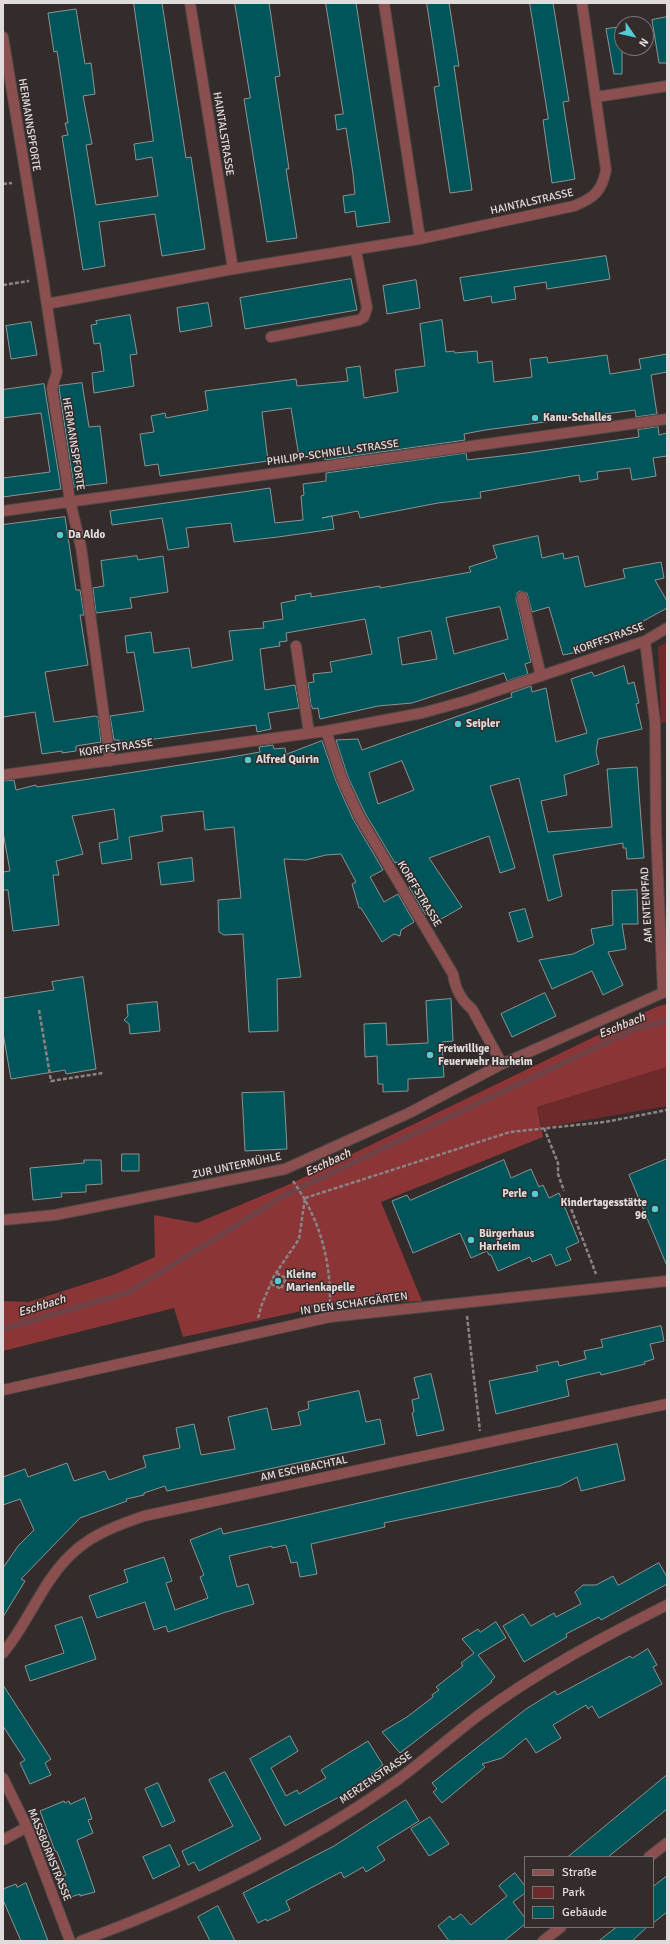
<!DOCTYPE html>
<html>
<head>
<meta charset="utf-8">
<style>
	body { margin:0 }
	#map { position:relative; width:670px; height:1944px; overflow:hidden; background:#342c2b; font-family:Signika,sans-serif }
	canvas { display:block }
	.frame { position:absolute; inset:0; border:4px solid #e1dcdc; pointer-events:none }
	.legend { position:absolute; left:524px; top:1856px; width:130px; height:72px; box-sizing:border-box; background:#342c2b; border:1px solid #797272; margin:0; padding:5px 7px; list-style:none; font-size:12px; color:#e1dcdc }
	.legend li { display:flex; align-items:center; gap:8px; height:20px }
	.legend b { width:20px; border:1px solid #797272 }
	.north { position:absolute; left:614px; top:16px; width:40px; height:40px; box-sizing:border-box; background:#342c2b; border:1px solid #797272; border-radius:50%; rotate:124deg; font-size:11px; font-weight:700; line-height:16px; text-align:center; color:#e1dcdc }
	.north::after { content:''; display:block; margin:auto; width:14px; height:18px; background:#52ccd5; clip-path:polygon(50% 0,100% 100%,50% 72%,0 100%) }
</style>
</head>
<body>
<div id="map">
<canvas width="670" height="1944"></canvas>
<div class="frame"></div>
<ul class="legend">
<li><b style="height:5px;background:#8a4f4e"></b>Straße</li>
<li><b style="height:11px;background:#6e292b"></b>Park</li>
<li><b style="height:11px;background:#00555b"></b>Gebäude</li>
</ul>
<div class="north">N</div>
</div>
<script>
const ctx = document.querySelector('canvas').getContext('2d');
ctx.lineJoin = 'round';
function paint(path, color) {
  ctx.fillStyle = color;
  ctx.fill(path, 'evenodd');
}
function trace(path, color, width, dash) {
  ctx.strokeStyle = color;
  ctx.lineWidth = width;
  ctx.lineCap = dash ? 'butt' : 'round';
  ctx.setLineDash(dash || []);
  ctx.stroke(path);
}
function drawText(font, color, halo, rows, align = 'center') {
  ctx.font = font + ' Signika,sans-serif';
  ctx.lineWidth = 3;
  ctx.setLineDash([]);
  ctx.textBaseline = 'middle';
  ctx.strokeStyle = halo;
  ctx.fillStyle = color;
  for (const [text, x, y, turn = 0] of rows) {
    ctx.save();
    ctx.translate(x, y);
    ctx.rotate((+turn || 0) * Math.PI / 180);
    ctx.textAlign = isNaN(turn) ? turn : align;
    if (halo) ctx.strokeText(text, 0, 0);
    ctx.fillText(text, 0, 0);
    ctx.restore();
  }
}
paint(new Path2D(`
	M667 642V722L661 723 658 647Z
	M667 1067V1106L542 1128 537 1107Z`), '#6e292b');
paint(new Path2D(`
	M667 1004V1067L537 1107 543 1137 381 1202 422 1301 329 1305 183 1337 174 1308 3 1351V1301L29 1302 113 1275 155 1257 154 1215 197 1223 290 1184 656 1007Z`), '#8b3537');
trace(new Path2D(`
	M3 1329 129 1292 285 1195 635 1029 667 1021`), '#6e4246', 5.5);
const building = new Path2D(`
	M134 3H162L186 158 191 157 205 249 162 256 155 214 99 222 105 266 83 270 62 136 68 135 65 123H68L57 51 54 52 48 13 76 9 85 64 91 63 95 94 83 96 92 144 86 145 96 205 158 196 152 157 136 160 134 144 153 141Z
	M235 3H269L280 76 275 77 289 169H286L297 238 267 242 244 99 250 98Z
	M326 3H356L390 222 357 227 355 211 345 213 343 196 355 194 353 174 346 128 337 130 335 115 343 114Z
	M427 3H449L459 66H454L472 190 450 193 434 87 439 86Z
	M530 3H553L569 101 563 102 575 179 552 183 543 120 548 119Z
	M667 17V63H659L652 20Z
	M622 27V74H614L606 29Z
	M606 256 610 279 547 289 546 282 514 287 516 299 492 303 491 296 464 301 460 278Z
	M351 279 357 310 245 329 240 298Z
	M416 280 420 308 387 314 383 286Z
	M208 303 212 326 180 332 177 308Z
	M130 315 137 354 130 355 134 386 94 393 92 373 104 371 100 343 94 344 91 325 97 324 96 321Z
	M442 320 446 352 454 351 455 353 477 351 478 363 492 361 494 382 532 377 530 359 547 357 548 363 607 355 610 374 641 369 639 359 667 354V372L651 375 657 414 636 417 635 410 485 430 464 434 465 440 325 460 324 452 299 457 291 408 262 412 268 461 160 476 158 464 145 466 140 434 154 432 151 416 165 413 166 418 208 410 205 391 296 379 297 386 348 381 346 368 360 366 364 398 398 392 395 370 425 366 420 324Z
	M31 322 37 355 11 359 6 326Z
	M82 383 89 427 100 426 107 483 74 487 59 388V386Z
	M44 384 61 489 3 497V478L50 472 41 413 3 418V390Z
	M658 427 659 435 667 433V456L653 458 656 476 632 480 630 468 597 472 598 479 580 482 579 475 480 492 481 498 438 503 360 518 358 511 322 518 332 516 334 529 278 537 234 542 231 523 186 528 189 547 168 550 162 518 112 525 110 511 270 488 275 523 303 520 301 496 304 495 303 484 326 481V473L466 453 467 460 519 454 639 437 638 430Z
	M65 517 76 590H80L84 615H80L88 665 45 672 54 722 95 716 98 717 101 742 76 746V751L62 753V751L42 754 35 712 3 717V525Z
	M538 536 542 558 563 553 564 559 578 556 585 587 625 578 623 569 661 562 664 578 655 580 667 601V608L605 642 583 649V651L563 655 549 607 532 612 527 593 520 591 517 593 516 598 531 662 525 664 528 674 507 681 504 673 412 703 378 706 320 719 318 708 313 709 311 705 308 683 314 682 313 674 332 672 330 662 372 654 365 619 286 633 287 641 279 642 280 646 260 649 265 690 295 685 299 708 268 713 271 729 257 732 256 725 119 744V740H114L110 716 144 711 134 652 127 653 125 636 151 632 154 653 189 648 192 668 233 660 229 631 264 628 263 622 283 619 281 603 296 600 295 596 311 593V597L380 586V588L471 572 469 567 497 558 493 546ZM500 607 508 639 454 654 446 618ZM431 631 437 659 402 665 398 638Z
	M137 556 138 560 163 556 168 592 130 598 132 608 96 613 93 588 104 586 101 561Z
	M624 666 628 684 634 682 639 703 636 704 642 729 598 739 596 752 599 764 564 775 567 795 541 801 548 832 612 827 607 769 637 767 644 858 627 859 626 848H623V843L553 855 562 896 548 901 519 778 490 786 515 868 500 873 489 836 429 858 462 907 436 922 430 912 426 915 409 887 413 885 397 862 395 863 365 813 348 777 336 740 358 739 362 750 512 697 511 693 531 686 532 692 546 688 556 742 587 733 571 679 592 672 594 676ZM402 761 414 790 378 804 369 773Z
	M322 741 336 781 353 819 383 870 370 877 384 902 398 894 414 922 401 930 400 936 394 934 382 942 361 908H359L352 884 356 882 341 854 326 855 306 860 284 859 301 977 277 979 278 1031 249 1032 243 934 224 935 219 932 218 900 241 898 234 827 205 830 203 811 161 816 163 831 129 837 132 859 102 864 99 843 118 839 114 809 72 816 83 854 56 861 59 875H53L59 925 13 931 8 890H3V872L10 871 3 832V781L14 780 16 790 36 785 37 787 226 758 260 752 259 747 273 745 274 749 285 748 286 754Z
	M192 858 194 881 161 885 158 863Z
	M637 890 638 924H622L626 949 608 952 623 985 603 995 592 971 552 989 539 960 573 954 594 944 591 929 613 925 612 891Z
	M525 909 533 937 518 942 509 913Z
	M83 977 96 1069 66 1074 65 1070 11 1079 3 1033V998L54 990 52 982Z
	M545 993 556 1016 512 1037 501 1014Z
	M451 999 453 1041 442 1042 444 1077 408 1079V1091L383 1092V1084H378L377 1056 365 1057 364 1024 386 1023 387 1045 428 1043 426 1001Z
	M157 1002 160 1031 130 1034 129 1024 124 1020 128 1016 127 1005Z
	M284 1092 287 1149 245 1151 242 1093Z
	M122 1154H139V1171H122Z
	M667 1159V1266L629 1175Z
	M84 1160H101L102 1184 86 1185V1192L61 1193 62 1197 33 1200 30 1168 84 1163Z
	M504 1160 511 1178 531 1169 539 1187 543 1185 549 1198 559 1193 579 1242 566 1248 571 1260 556 1266 551 1254 532 1262 530 1257 498 1271 491 1255H489L487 1251 471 1258 460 1233 413 1253 392 1201 407 1195 410 1200Z
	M661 1326 664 1341 650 1344 654 1359 644 1362 645 1364 601 1375 600 1372 566 1380 569 1396 496 1414 489 1381 538 1371 536 1366 558 1361 559 1366 586 1359 584 1351 603 1347 601 1340Z
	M431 1374 444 1430 417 1436 412 1413 414 1412 412 1400 419 1398 414 1378Z
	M359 1391 366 1422 380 1419 385 1444 167 1491 165 1486 144 1493V1495L126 1499 127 1501 80 1518 21 1579 25 1581 3 1617V1568L18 1546 34 1530 20 1499 3 1505V1477L25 1469 28 1477 67 1463 74 1481 105 1471 109 1480 146 1467 143 1456 180 1448 176 1428 194 1424 201 1455 235 1449 228 1417 267 1408 272 1430 301 1425 298 1412 309 1409 308 1402Z
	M617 1444 625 1480 581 1491 577 1477 560 1486 384 1523 385 1527 311 1544 317 1574 300 1577 297 1562 291 1563 286 1545 272 1548V1546L229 1556 237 1587 248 1584 254 1604 226 1612 168 1632 166 1626 154 1630 145 1602 97 1618 89 1596 128 1582 124 1570 164 1557 172 1581 166 1583 175 1610 208 1598 200 1577 204 1575 190 1540 221 1528 223 1534 259 1526Z
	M659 1563 667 1577V1584L601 1620 599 1617 566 1634 567 1637 524 1662 503 1626 523 1614 531 1626 554 1613 556 1617 581 1604 575 1592 583 1585H596L613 1576 618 1585Z
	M82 1617 96 1659 30 1681 25 1666 64 1653 55 1626Z
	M496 1622 506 1638 478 1655 495 1677 491 1681 492 1682 400 1753 382 1732 407 1717 433 1697 432 1695 439 1690 436 1687 463 1666 461 1663 474 1653 462 1639 478 1629 480 1632Z
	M648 1649 657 1665 653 1667 662 1684 599 1718 592 1706 588 1709 586 1705 553 1725 561 1738 536 1753 526 1738 502 1758 482 1764 485 1767 442 1803 433 1792 437 1789 432 1783 526 1709 555 1691 557 1695 630 1656 632 1658Z
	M3 1685 51 1759 45 1763 51 1775 30 1784 20 1763 25 1760 3 1726Z
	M290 1736 298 1751 271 1768 286 1796 297 1790 299 1794 326 1778 321 1770 368 1741 383 1765 370 1775 372 1777 352 1790 285 1826 250 1759Z
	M225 1772 261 1839 199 1871 194 1862 188 1865 182 1851 233 1826 209 1780Z
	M667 1775V1809L608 1857H568Z
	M158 1783 175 1821 162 1827 145 1789Z
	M85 1798 92 1819 88 1820 93 1833 77 1840 95 1892 80 1896V1894L71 1897 63 1876 66 1875 57 1852 55 1851 40 1811 64 1801 65 1803 69 1801 70 1804Z
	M406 1800 419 1821 377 1847 385 1860 366 1872 363 1867 344 1878 341 1872 286 1901 290 1910 267 1921 266 1919 258 1923 243 1893 334 1846Z
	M430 1817 449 1844 429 1856 411 1829Z
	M170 1845 180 1866 153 1879 143 1857Z
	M515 1873 525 1886V1893L513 1902 525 1918V1924L504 1941H449L438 1926 450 1916 453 1920 461 1914 471 1925 507 1896 499 1886Z
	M667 1876V1912L653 1923V1887Z
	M26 1883 42 1925 48 1941H21L3 1900V1889L16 1884 17 1887Z
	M218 1906 235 1941H210L198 1917Z
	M617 1927H647L632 1941H599Z`);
paint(building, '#00555b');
trace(building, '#8a9495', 1);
const lane = new Path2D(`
	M271 337 359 320 364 317 367 308 356 251
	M522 597 541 676
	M296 646 309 733`);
const street = new Path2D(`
	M190 3 233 269
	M384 3 420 239
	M3 37 43 279 57 372 52 388 70 501 81 547 110 761
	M596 97 667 86
	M47 304 233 269 420 239 574 206C594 198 602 191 606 170L582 3
	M3 511 667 419
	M645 641 655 722 656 831 663 993
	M326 731 342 779 359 816 453 974C455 988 462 1001 472 1009L502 1064
	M3 775 326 731 422 713 466 701 645 641 667 628
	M3 1220 55 1215 285 1169 409 1113 502 1064 667 991
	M3 1390 330 1317 667 1281
	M3 1653C30 1621 43 1578 76 1550 95 1533 121 1524 144 1516L667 1404
	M3 1778 27 1827 70 1941
	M3 1840 27 1827
	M649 1857 667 1843
	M81 1941C191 1901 300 1849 396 1781 425 1760 451 1736 479 1715 537 1672 603 1637 667 1605
	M543 1941 561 1927`);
trace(lane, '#504847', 12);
trace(street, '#504847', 12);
trace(new Path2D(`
	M3 184 12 183
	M3 285 29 281
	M39 1010 51 1081 103 1073
	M544 1128 558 1163V1174L564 1191
	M293 1181C319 1218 331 1259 330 1304
	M305 1198 510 1132 605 1122 667 1110
	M567 1198 596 1274
	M271 1284 281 1289 286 1278 276 1273
	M467 1316 480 1431
	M258 1318 262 1304 274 1276 299 1239 305 1198`), '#8b8484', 2.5, [4, 2]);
trace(lane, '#8a4f4e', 10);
trace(street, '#8a4f4e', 10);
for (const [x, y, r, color] of [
	[535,418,4,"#52ccd5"],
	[60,535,4,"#52ccd5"],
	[458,724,4,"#52ccd5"],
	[248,760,4,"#52ccd5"],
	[430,1055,4,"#52ccd5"],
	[535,1194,4,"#52ccd5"],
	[655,1209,4,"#52ccd5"],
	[471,1240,4,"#52ccd5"],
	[278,1281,4,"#52ccd5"]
]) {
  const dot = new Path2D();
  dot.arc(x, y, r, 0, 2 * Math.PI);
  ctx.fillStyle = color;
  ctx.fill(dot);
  trace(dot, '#342c2b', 1.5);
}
drawText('11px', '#e1dcdc', '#342c2b', [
	["HERMANNSPFORTE",29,125,81],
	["HAINTALSTRASSE",223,134,81],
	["HAINTALSTRASSE",532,202,-13],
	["HERMANNSPFORTE",73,444,81],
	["PHILIPP-SCHNELL-STRASSE",333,453,-8],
	["KORFFSTRASSE",609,639,-20],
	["KORFFSTRASSE",116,748,-8],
	["KORFFSTRASSE",419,894,59],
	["AM ENTENPFAD",647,905,-93],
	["ZUR UNTERMÜHLE",237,1166,-12],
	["IN DEN SCHAFGÄRTEN",354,1304,-8],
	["AM ESCHBACHTAL",304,1469,-12],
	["MERZENSTRASSE",376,1778,-34],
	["MASSBORNSTRASSE",49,1855,68]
]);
drawText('bold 11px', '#e1dcdc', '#342c2b', [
	["Kanu-Schalles",543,418],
	["Da Aldo",68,535],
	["Seipler",466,724],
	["Alfred Quirin",256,760],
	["Freiwillige",438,1049],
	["Feuerwehr Harheim",438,1062],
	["Perle",527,1194,"right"],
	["Kindertagesstätte",647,1203,"right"],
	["96",647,1216,"right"],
	["Bürgerhaus",479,1234],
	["Harheim",479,1247],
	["Kleine",286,1275],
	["Marienkapelle",286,1288]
], 'left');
drawText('italic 12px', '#f2d8d6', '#342c2b', [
	["Eschbach",622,1026,-22],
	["Eschbach",328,1163,-25],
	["Eschbach",42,1306,-17]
]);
</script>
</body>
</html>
